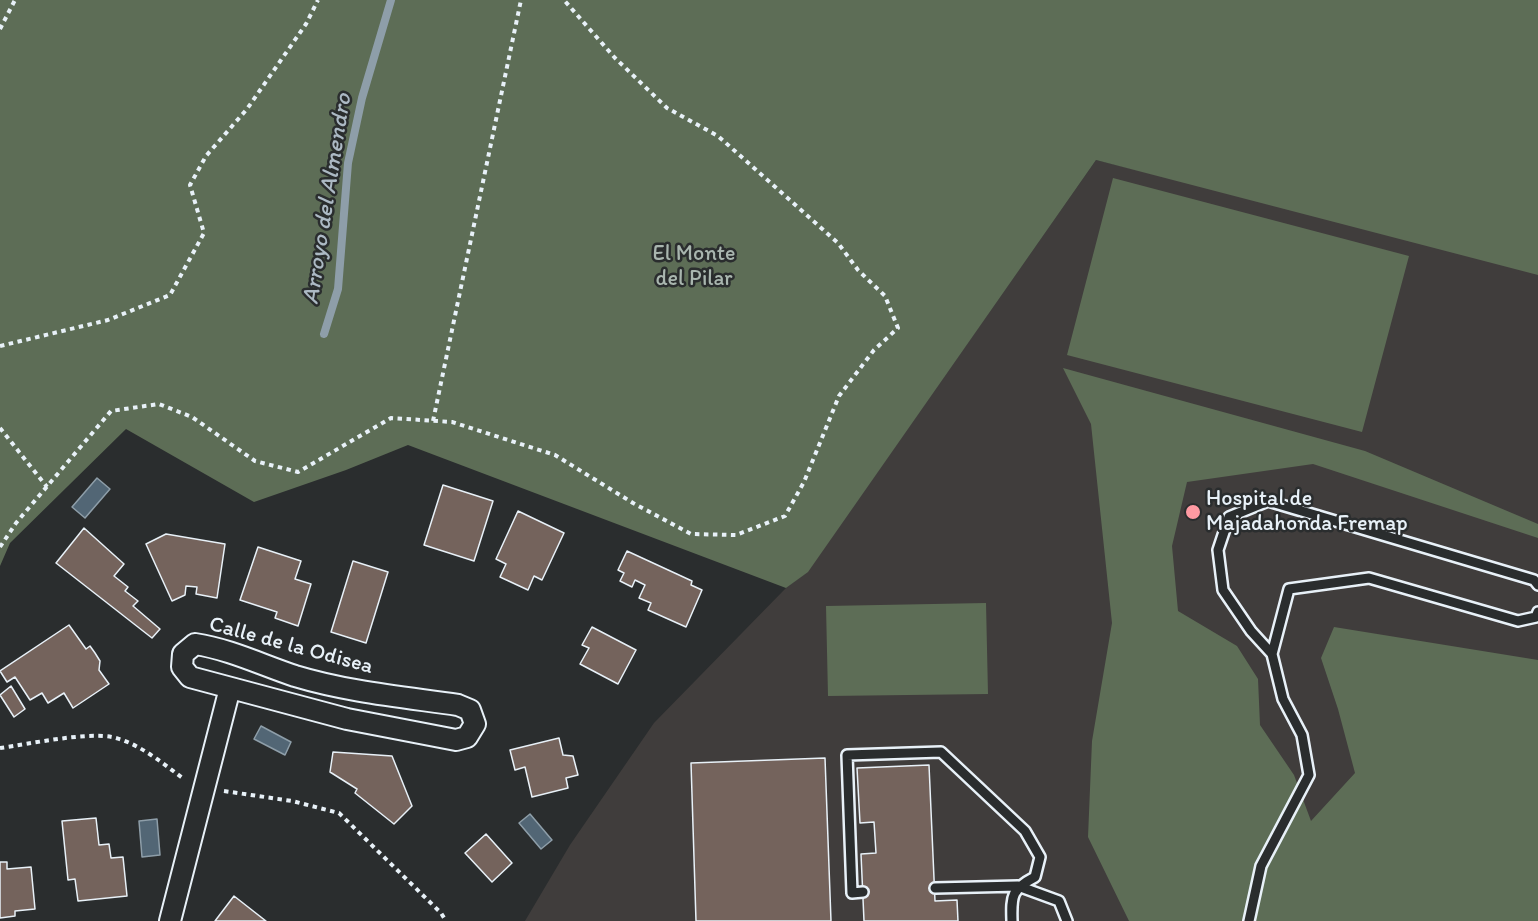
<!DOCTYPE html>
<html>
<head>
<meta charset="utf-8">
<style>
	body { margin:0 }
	canvas { display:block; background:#2a2d2e }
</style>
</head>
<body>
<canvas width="1538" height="921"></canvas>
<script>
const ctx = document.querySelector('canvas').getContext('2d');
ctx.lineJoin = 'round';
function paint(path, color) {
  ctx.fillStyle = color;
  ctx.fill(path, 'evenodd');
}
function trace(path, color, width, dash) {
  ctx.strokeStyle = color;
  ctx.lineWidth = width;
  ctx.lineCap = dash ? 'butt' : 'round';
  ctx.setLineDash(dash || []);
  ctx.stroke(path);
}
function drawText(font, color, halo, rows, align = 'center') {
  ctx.font = font + ' Itim,sans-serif';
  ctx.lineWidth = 5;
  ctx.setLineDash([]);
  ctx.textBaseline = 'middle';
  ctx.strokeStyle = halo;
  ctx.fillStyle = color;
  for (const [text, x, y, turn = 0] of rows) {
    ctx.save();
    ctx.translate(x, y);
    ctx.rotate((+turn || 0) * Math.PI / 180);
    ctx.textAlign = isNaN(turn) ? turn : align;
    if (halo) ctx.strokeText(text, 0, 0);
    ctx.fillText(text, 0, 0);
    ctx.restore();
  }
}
paint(new Path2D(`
	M1096 160 1538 268V921H525L570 845 654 723 786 588 808 571Z`), '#403d3c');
paint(new Path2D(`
	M0 0H1538V275L1096 160 808 572 786 588 408 445 346 470 254 502 126 429 10 543 0 566Z
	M1113 178 1409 256 1362 432 1067 355Z
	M1063 368 1365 451 1538 524V538L1313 464 1187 482 1172 546 1178 611 1237 646 1258 679 1260 725 1294 775 1311 821 1355 773 1338 709 1321 658 1334 627 1538 660V921H1129L1088 837 1092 741 1112 623 1091 424Z
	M986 603 988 694 828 696 826 606Z`), '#5d6d56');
const water = new Path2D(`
	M97 478 110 489 85 518 72 507Z
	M261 726 291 742 285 755 254 739Z
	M530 814 552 840 541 849 519 823Z
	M157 819 160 855 142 857 139 821Z`);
paint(water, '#526675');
trace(water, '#8e9ea9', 1.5);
trace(new Path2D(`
	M324 334 338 289 348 163 362 98 391 0`), '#8e9ea9', 8);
const building = new Path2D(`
	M443 485 493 501 474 561 424 545Z
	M518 511 564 533 542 580 534 576 528 590 500 577 506 564 496 559Z
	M84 528 124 564 114 576 128 587 125 591 138 601 133 606 160 629 152 638 56 563Z
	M166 534 225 544 217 598 196 594 197 587 186 586 185 595 172 601 146 544Z
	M258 547 301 561 295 579 311 584 298 626 275 618 277 612 240 600Z
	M627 551 692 581 691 585 702 590 686 627 648 610 651 603 639 598 645 585 635 580 632 587 620 581 624 573 618 570Z
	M353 561 388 572 366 643 331 632Z
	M69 625 86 649 90 646 95 653 100 661 99 670 109 684 73 708 64 693 48 703 42 693 30 700 15 677 7 682 0 671Z
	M592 627 636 650 618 684 580 664 589 648 582 645Z
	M11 686 25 709 14 717 0 695Z
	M559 738 563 755 573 756 578 775 566 778 568 788 532 797 525 767 515 770 510 750Z
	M333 752 392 756 412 806 394 824 355 793 357 789 330 772Z
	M825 758 831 921H696L691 763Z
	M929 765 935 901 957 900 958 921H864L861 854 876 853 874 822 860 823 857 768Z
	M96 818 99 845 109 844 111 858 123 857 127 896 78 901 75 879 68 880 62 821Z
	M486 834 512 863 492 882 465 853Z
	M0 862H7V869L31 867 35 909 15 911V916L0 918Z
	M234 896 266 921H215Z`);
paint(building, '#74635c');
trace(building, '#e8f1f8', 1.5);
const service = new Path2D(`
	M1272 654 1251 631 1223 590 1218 550 1229 517 1268 501 1534 580 1538 585
	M935 888 1018 886 1059 901 1067 921
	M863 892 852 893 847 755 941 752 1025 831 1040 857 1035 877C1012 889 1011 895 1012 921
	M1249 921 1261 866 1309 775 1302 735 1283 699 1272 654 1289 589 1369 578 1518 621 1536 617 1538 612`);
const minor = new Path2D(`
	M195 644C229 649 262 665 295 676 348 692 403 697 458 705L470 710 475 724 467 737 456 740 347 719 190 677 182 667 183 654Z
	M170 921 230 688`);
trace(service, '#e8f1f8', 14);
trace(minor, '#e8f1f8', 24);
trace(new Path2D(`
	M0 29 15 0
	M0 346 108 320 170 295 204 233 190 185 206 156 247 109 306 24 318 0
	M433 421 521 0
	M0 428 47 487
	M0 547 16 523 111 411 159 404 192 417 255 461 298 472 391 418 452 422 555 455 633 503 691 534 736 535 785 516 804 482 839 396 874 350 898 328 885 296 858 270 838 243 718 136 667 108 615 58 564 0
	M0 748C29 744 85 732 112 737 139 743 162 763 184 779
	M224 791 292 801 339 813 441 913 446 921`), '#e8f1f8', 4, [4.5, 4.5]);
trace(service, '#2a2d2e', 9);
trace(minor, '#2a2d2e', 20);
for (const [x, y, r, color] of [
	[1193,512,8,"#ff9aa2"]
]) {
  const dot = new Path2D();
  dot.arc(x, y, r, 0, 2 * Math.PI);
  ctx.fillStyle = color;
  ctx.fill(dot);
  trace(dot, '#2a2d2e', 2);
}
drawText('22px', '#a9b6af', '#2a2d2e', [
	["El Monte",694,254],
	["del Pilar",694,279]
]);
drawText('22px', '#e8f1f8', '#2a2d2e', [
	["Hospital de",1206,499],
	["Majadahonda Fremap",1206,524]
], 'left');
drawText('22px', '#e8f1f8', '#2a2d2e', [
	["Calle de la Odisea",291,646,15]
]);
drawText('italic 24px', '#acb9c4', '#2a2d2e', [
	["Arroyo del Almendro",328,199,-81]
]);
</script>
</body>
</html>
